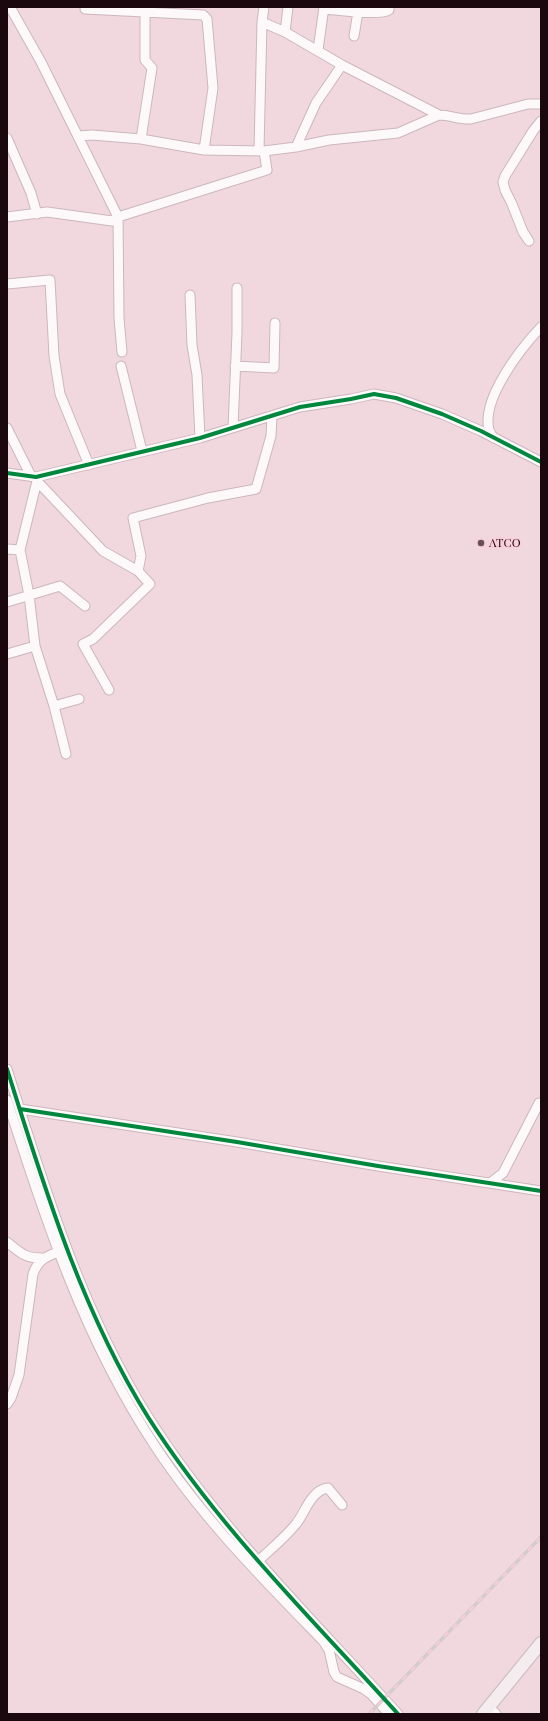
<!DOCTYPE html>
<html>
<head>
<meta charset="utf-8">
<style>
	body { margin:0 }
	#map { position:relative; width:548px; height:1721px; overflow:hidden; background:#f0d8de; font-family:"Playfair Display",serif }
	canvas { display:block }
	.frame { position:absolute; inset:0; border:8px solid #1a080e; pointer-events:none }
</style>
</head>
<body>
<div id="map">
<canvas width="548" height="1721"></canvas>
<div class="frame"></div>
</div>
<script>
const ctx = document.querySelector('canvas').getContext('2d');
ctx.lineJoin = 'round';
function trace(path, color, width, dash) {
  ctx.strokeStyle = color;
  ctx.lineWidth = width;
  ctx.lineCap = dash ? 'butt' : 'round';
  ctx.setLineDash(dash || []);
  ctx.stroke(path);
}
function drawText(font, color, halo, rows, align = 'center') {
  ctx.font = font + ' "Playfair Display",serif';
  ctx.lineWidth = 3;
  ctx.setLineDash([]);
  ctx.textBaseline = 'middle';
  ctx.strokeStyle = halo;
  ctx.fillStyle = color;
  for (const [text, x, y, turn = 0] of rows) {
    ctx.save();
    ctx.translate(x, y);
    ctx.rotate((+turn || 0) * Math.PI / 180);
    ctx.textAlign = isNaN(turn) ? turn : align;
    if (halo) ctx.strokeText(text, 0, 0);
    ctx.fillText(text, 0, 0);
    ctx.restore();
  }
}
const minor = new Path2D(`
	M85 9 203 15 207 19 213 88 204 150
	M324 9C338 10 378 16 389 10V7
	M262 22 285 32 342 65 439 115C450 115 460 120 471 119L528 104H541
	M285 32 288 7
	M354 36 358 12
	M318 50 324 7
	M79 136 92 135 141 139 204 150 264 151 296 147 329 140 398 133 439 115
	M7 138 31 193 37 214
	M141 139 152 68 145 60V7
	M296 147 316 103 342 65
	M259 150 262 22 264 7
	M7 217 47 212 112 221 118 217 41 62 10 7
	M529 241 523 232 512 204 505 190 503 182 505 176 533 131 541 121
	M7 284 50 280 54 356 60 394 89 465
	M190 295 192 345 197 375 200 438
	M122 352 119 318 118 217 267 170 264 151
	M121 366 142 451
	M235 366 274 368 275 323
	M233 427 237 333V288
	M7 428 31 476
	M494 438C492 436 490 433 489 430 481 399 521 348 541 327
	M7 473 36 477 200 438 300 407 351 399 374 394 396 398 442 414 481 431 541 462
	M36 477 37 481 20 550 29 595 35 646 54 706 66 754
	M37 481 103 551 138 571 150 584 93 639 83 644 109 690
	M7 549 20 550
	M138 571 141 556 133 518 208 498 256 489 271 436 272 416
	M7 602 60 586 85 606
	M7 654 35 646
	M54 706 79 699
	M7 1069C45 1189 81 1310 148 1417 218 1527 311 1618 398 1714
	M7 1100C46 1221 84 1339 155 1446 203 1519 264 1580 324 1642L329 1650 334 1672 337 1677 364 1689 371 1694 389 1714
	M20 1109 237 1142 378 1166 541 1191
	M490 1183 503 1173 539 1103
	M7 1242C21 1253 24 1258 42 1258
	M7 1404 11 1398 19 1375 33 1274C38 1260 45 1257 58 1252
	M254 1565C267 1552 284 1539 296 1524 305 1513 311 1490 328 1488L342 1505
	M494 1712 496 1714`);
const major = new Path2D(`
	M483 1714 541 1643`);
trace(minor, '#cbb7bc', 11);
trace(major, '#c7bbbe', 14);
trace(minor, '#fdf9fa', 9);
trace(major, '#f5ecef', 12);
const rail = new Path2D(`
	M369 1714 541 1537`);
trace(rail, '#d3cbce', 3.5);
trace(rail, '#facdd9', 2, [6]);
trace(new Path2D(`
	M7 473 36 477 200 438 300 407 351 399 374 394 396 398 442 414 481 431 541 462
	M7 1069C45 1189 81 1310 148 1417 218 1527 311 1618 398 1714
	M20 1109 237 1142 378 1166 541 1191`), '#00873e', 4);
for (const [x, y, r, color] of [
	[481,543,4,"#655157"]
]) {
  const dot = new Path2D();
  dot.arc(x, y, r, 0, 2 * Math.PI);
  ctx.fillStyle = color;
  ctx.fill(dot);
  trace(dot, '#facdd9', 1.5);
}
drawText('12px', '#1a080e', '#facdd9', [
	["ATCO",489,543]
], 'left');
</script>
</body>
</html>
